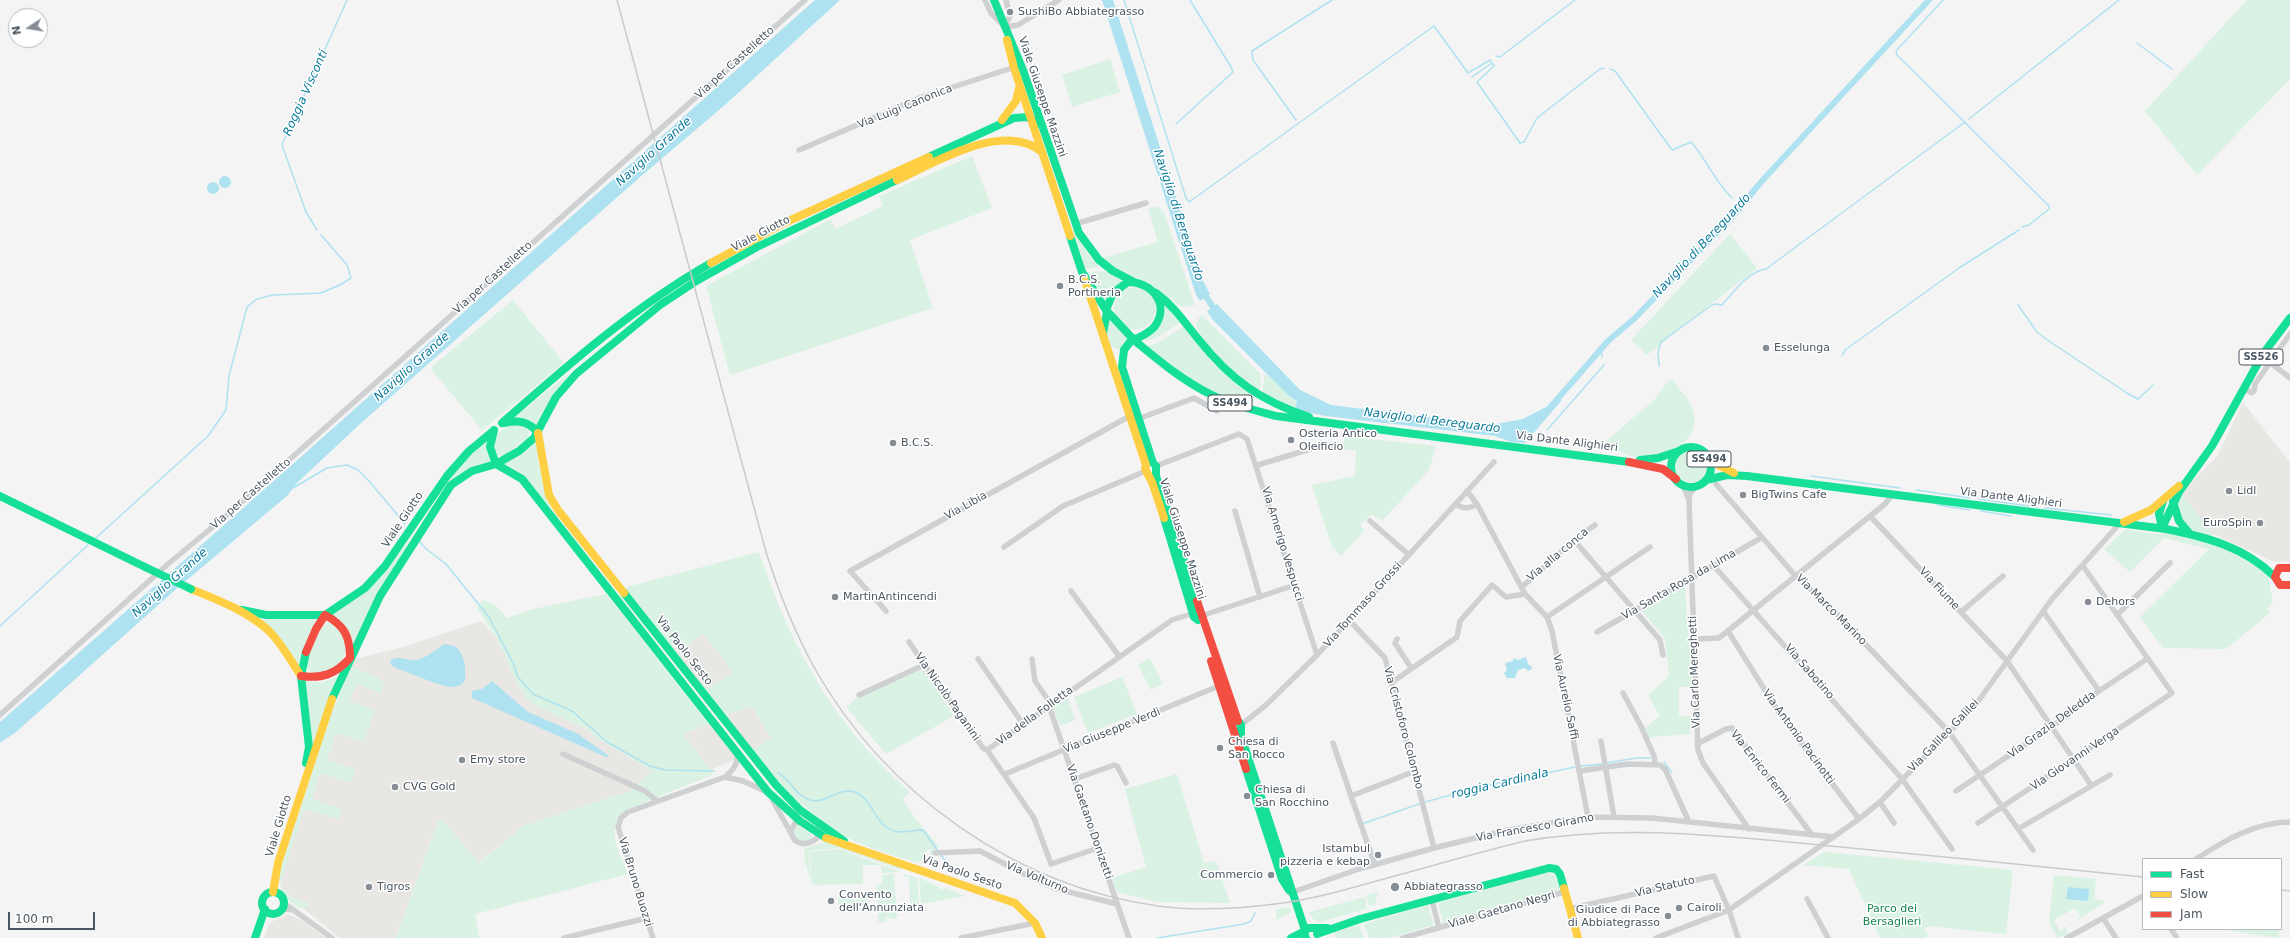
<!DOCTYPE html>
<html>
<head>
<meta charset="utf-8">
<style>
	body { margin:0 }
	#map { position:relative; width:2290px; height:938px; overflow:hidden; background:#f4f4f4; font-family:"DejaVu Sans",sans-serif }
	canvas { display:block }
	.legend { position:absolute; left:2142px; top:858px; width:140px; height:72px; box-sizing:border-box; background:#fff; border:1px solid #b7bbc0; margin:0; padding:5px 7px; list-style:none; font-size:12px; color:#4a5661 }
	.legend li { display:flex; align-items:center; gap:8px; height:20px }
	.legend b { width:20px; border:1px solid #b7bbc0 }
	.north { position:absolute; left:8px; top:8px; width:40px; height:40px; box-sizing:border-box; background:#fff; border:1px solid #b7bbc0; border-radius:50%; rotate:258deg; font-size:11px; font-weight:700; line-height:16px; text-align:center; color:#4a5661 }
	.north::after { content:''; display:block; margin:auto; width:14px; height:18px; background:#868d94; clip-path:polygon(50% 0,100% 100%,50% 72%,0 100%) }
	.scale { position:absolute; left:8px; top:912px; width:87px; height:18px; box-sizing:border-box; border:2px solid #4a5661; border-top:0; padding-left:5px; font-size:12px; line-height:14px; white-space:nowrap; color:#4a5661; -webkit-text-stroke:3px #fff; paint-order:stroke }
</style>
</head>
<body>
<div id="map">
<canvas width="2290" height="938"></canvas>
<ul class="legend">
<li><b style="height:5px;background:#16e098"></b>Fast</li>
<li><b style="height:5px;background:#ffcf43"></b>Slow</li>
<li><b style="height:5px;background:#f24e42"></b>Jam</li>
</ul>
<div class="north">N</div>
<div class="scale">100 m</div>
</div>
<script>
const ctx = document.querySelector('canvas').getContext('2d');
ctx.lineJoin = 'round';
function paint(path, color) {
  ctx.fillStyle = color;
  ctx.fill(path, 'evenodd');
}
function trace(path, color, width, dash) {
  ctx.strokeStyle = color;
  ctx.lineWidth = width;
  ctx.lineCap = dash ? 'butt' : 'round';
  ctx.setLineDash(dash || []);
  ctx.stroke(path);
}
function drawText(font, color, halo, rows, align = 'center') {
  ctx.font = font + ' "DejaVu Sans",sans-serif';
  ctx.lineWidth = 3;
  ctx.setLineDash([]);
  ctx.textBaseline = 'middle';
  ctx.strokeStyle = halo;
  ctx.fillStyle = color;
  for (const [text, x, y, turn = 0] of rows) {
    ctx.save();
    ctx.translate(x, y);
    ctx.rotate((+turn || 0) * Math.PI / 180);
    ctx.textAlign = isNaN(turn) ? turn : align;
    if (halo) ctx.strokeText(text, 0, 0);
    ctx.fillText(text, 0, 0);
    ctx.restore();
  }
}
paint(new Path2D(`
	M2243 402 2290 463V562L2272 561 2211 533 2181 493 2218 455Z
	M481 621 496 637 517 684 530 703 588 730 597 738 652 771 630 791 523 826 478 863 443 820 439 819 396 938H339L304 909 291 903 282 891 279 879 331 716 354 659 403 647Z
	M703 633 734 672 704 691 671 648 676 645 682 649Z
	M751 706 771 737 752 751 724 716Z
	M712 723 735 752 736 759 711 770 683 734Z
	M288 914 303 921 326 938H264L269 923Z`), '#e8e7e3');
paint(new Path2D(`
	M2247 0H2290V79L2197 175 2145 111Z
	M1110 59 1120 92 1072 107 1062 75Z
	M972 156 992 208 910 240 933 308 730 375 706 286 831 219 835 229 883 206 879 196Z
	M1156 207 1160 208 1165 215 1195 305 1182 307 1177 304 1167 296 1127 276 1102 258 1158 242 1148 208Z
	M1071 224 1087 253 1099 267 1085 269Z
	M1730 234 1757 268 1647 355 1631 340Z
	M1095 271 1108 272 1123 282 1104 302 1087 273Z
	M1114 308a21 21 0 1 1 42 0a21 21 0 1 1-42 0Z
	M513 300 564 363 482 430 430 368Z
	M1164 303 1181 322 1155 339 1143 341 1141 339 1152 332Z
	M1202 315 1260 374 1261 384 1258 393 1233 375 1200 335 1197 327 1198 319Z
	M1108 319 1129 339 1120 350 1110 346 1107 335Z
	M1184 326 1212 363 1255 397 1251 408 1230 400 1190 381 1147 346 1158 343Z
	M570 373 537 426 515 417Z
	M1265 373 1297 401 1295 410 1262 395Z
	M1672 380C1678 388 1687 396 1691 405 1707 440 1667 458 1639 457 1622 457 1619 445 1597 449L1655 399 1668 381Z
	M510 425H524L527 428 529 437 505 455 499 456 492 448 496 434Z
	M1344 436 1436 446 1429 470 1382 521 1372 514 1360 525 1365 530 1341 556 1332 547 1312 485 1355 476 1356 450H1343Z
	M536 439 539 467 551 508 519 472 504 463Z
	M487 440 492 461 447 482 464 461Z
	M1675 466a16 16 0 1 1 32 0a16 16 0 1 1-32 0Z
	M2181 493 2214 536C2207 535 2195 534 2190 530 2180 522 2172 504 2181 493Z
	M2126 529 2153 534 2168 533 2188 537 2218 546 2246 559 2259 566 2268 576 2273 603 2267 609 2270 613 2226 649 2163 648 2140 617 2209 549 2164 538 2130 572 2104 549Z
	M410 539 376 597 354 644 332 615 397 555Z
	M759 552C791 648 833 724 910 792L903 799 915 818 939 847 930 857V849L926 851 925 858 918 863C894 855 869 849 846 837 812 819 777 781 752 751L771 737 751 706 724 716 704 691 733 672 703 633 682 649 676 645 671 648 623 588Z
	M1685 586 1688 635 1691 641V687H1679V716H1691V734L1652 737 1647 739 1644 729 1660 716 1648 695 1669 676 1665 639 1642 611 1645 608Z
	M606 594 707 722 709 724 683 734 711 770 712 775 628 809C603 828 619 850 628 874L475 914 479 938H396L439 819 443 820 479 863 523 826 630 791 652 771 597 738 588 730 530 703 517 684 496 637 477 608 483 600 495 605 507 618 533 609Z
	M317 617 299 667 261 620Z
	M327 623C351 624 351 658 334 670 330 674 319 674 313 675L307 667C308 653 316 632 327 623Z
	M1150 658 1163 684 1151 690 1138 665Z
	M351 666 384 681 381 693 356 684 350 701 375 710 364 742 336 733 327 760 355 769 351 783 320 773 312 799 342 809 339 819 304 809 281 883 283 889 289 892 288 896 311 904 304 909C285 903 279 889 280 870L331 716Z
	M925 670 954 716 886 754 846 707 857 698 918 671Z
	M339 675 313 750 305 679C317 685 328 682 339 675Z
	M1122 677 1137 714 1088 733 1074 697Z
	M1068 698 1075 720 1060 726 1053 707Z
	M1177 774 1204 863 1216 861 1230 903 1157 902 1117 892 1112 878 1146 867 1125 789Z
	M797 824 812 835 811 839 803 842 795 838 793 831Z
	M826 842 901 868V870L839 848 809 851 811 882 804 858 805 848Z
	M839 849 898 871 899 872 882 873 881 865H863V884L812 885 810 852Z
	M1825 852 2013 870 2006 934 1928 926 1924 929 1928 936 1924 938H1880L1849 869 1803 865Z
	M1545 872 1556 876 1560 888 1558 890 1443 923 1438 903Z
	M894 874 896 904H900L896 919 886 917V922H878L877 885H882V875Z
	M904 874 917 878 919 905 903 906 910 903 909 877H904Z
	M2054 875 2096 879 2094 899 2103 900 2104 903 2065 927 2068 934 2057 938 2049 921ZM2075 908 2081 918 2060 931 2054 920Z
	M919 878 938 886 941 890 945 888 965 896 921 904Z
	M1378 892 1375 905 1369 906 1366 895Z
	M867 895V911L839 912 838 897Z
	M1365 897 1366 909 1320 922 1313 919 1309 912Z
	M1428 905 1434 925 1389 938H1369L1364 924Z
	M1289 907 1291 912 1276 920 1277 909Z
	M1359 925 1364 938H1335V932Z
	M2219 929H2280L2278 938H2277Z`), '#d9f2e3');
paint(new Path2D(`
	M815 0H840L726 104 639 178 360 424 297 483 287 496 175 590 16 732 0 743V722L223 526Z
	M1102 0H1113L1202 279 1210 294 1200 301 1196 295Z
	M219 182a6 6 0 1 1 12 0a6 6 0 1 1-12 0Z
	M207 188a6 6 0 1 1 12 0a6 6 0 1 1-12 0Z
	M1217 304 1300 390 1331 405 1491 425 1523 419 1546 407 1557 396 1562 400 1525 443 1511 442 1495 436 1326 416 1295 410 1297 401 1288 395 1212 319 1207 311Z
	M444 644 455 646C465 655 466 668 465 681 462 683 459 687 454 687 442 688 409 672 396 668L390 664 391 660C399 655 407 661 416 660 427 658 435 650 444 644Z
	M1526 657 1528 664 1532 667 1531 670 1528 671 1525 668 1518 670 1515 678H1507L1504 673 1507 670 1505 663 1513 661 1514 658 1518 660Z
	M492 681 528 712 578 734 609 756 606 757 472 698V691L482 689Z
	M2068 887 2089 889 2088 901 2066 899Z`), '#aee2f0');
trace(new Path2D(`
	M1124 0 1186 198 1189 202 1434 26 1468 73 1490 60 1494 66 1477 82 1520 143 1524 142 1537 118 1600 69 1604 68
	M1943 0 1896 51 1897 55 2049 206V209L2029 225 2022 227
	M2137 43 2172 69
	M1496 56 1500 57 1575 0
	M1610 69 1615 71 1672 150 1691 142C1707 160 1715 182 1732 198
	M1472 77 1492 63
	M1969 119 2119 0
	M1296 120 1253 60 1252 51 1332 0
	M1176 124 1233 72 1231 67 1190 0
	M317 230 306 212 282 145 347 0
	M2018 305 2037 332 2046 339 2127 393 2138 399 2153 385
	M1601 350 1602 357
	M1842 356 1845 350 1959 268 2019 230
	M1659 366 1658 352 1661 342 1712 305 1716 304 1722 305C1733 293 1748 271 1766 269L1965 122
	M1547 430 1604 365
	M1811 476 1900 488
	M293 488 327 468 347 465 358 470 369 481 405 524
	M1916 490 1970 498
	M1979 499 2029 506
	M1937 505 1970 510
	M2045 508 2111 515
	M1981 511 2011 516
	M96 538 208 436 226 410 229 376 247 307 257 299 273 295 321 293 340 285 351 278 347 265 321 235
	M419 541 426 549 446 564 489 617 513 663 518 677 533 694 572 711 607 742 650 766 665 770 714 771
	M0 626 88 545
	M1664 762 1672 773
	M1606 763 1636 758H1650
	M1581 766 1603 764
	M778 773C791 779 795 796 810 800 826 805 840 785 857 793 875 802 876 832 901 832 908 832 915 830 923 830L938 851
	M1425 802 1476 788 1575 767
	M1362 824 1419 804
	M940 854 950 867 959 874
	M1157 938 1244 924 1251 921 1255 913`), '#aee2f0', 1.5);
trace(new Path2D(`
	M1202 291 1217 313
	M1554 403 1608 341 1635 318 1734 215 1761 182 1929 0`), '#aee2f0', 6);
trace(new Path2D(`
	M985 0 991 13 1003 25
	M1005 27 1018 25 1059 0
	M1005 27 1010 16 1006 0
	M799 150 922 97 1015 67
	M1075 224 1146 203
	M2262 356 2290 378
	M2244 387 2251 393 2254 391 2255 384 2290 334
	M1258 465 1320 446H1334
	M1156 466 1239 434 1247 439 1317 655
	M1716 484 1793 573 1836 613 1949 732 2033 850
	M1683 485 1688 498
	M1697 486 1690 493 1689 500 1698 750 1703 763 1749 829
	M1467 491 1477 504 1525 594 1547 617 1552 631 1588 817
	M1455 504C1463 509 1469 509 1477 504
	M1235 511 1260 597
	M1870 516 2007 661 2091 785
	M1370 521 1409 555
	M1574 540 1660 640 1663 655
	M1004 547 1063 506 1146 471
	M1714 566 1902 779 1952 849
	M1522 587 1574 540 1595 525
	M1071 591 1119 656
	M886 611 850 571 1130 416 1138 419 1194 398 1217 411
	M2043 611 2099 691
	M1961 612 2003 576
	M1204 615 1295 585
	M2117 615 2170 563
	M1547 617 1650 547
	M1349 620 1385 658 1434 848
	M1728 631 1781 716 1859 819
	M1597 632 1761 538
	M1397 639 1395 643 1411 668
	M1696 639 1719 638 1885 504 1892 495
	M909 642 983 748 987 750
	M978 659 1023 724
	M1032 659 1035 681 1051 704
	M1391 683 1457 637 1460 621 1492 585 1506 597 1525 594
	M1623 693 1641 726 1654 756 1655 764
	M859 695 924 665
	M1049 706 1129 938
	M0 715 168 564 233 510 805 0
	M1241 725 1266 705 1317 655 1494 462
	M1601 741 1614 817
	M1333 743 1351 796
	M1697 744 1726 729 1732 728 1812 835
	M563 754 645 791 657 801
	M1579 771 1628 764 1660 765 1665 769 1689 822
	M1005 774 1219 686
	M725 777 743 781 767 792
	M1075 779 1114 765 1117 766 1126 783
	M1956 791 2053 726 2099 691 2147 659
	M773 801 792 835
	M1880 802 1894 823
	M801 820 795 823 791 830C792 845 806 847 817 838L819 830 818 823
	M1978 823 2172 693 2083 566
	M2018 829 2110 775
	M1098 848 1051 864 1034 818 987 750 1172 620 1194 613
	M935 853 980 851 1022 873 1057 889 1117 904
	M2196 859C2224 841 2255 822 2290 822
	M1375 865 1351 796 1413 772
	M1290 893 1359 869 1434 848 1508 830 1588 817 1652 818 1834 837
	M1807 899 1828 938
	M1432 900 1439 928
	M284 903 332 938
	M1569 909 1714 876 1729 910 1738 938
	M281 911 287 909 293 910
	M2103 918 2116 938
	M2171 929 2177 938
	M564 938 647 918
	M653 938 618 827 621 818 628 812 725 777C733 770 738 765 737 754
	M961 938 1035 923
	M1403 938 1564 892
	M1656 938 1729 910 1859 819 1880 802 1974 707 2052 599 2120 523
	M2067 938 2143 896`), '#ced0d2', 5.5);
trace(new Path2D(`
	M994 0 1023 70 1079 233 1099 260 1113 271 1134 282
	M929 157 1014 118 1027 117 1040 124
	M1070 236 1082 272 1106 310
	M1128 282C1152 282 1170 304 1155 326 1150 333 1141 336 1134 340L1106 310 1113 293Z
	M1156 293C1174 306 1185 323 1199 340 1231 380 1261 401 1309 417
	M1103 333 1107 312
	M1133 338 1124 350 1122 367 1153 463 1156 466V476L1197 601
	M1134 340C1158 360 1183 381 1212 395 1232 405 1254 410 1276 416L1629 462
	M502 423C568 365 635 306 711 263
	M504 423C518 420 529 421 538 433
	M494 430 490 447 496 464 519 451 534 438 556 397 576 374 660 305 698 280 757 247 897 180
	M1671 467a20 20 0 1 1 40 0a20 20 0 1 1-40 0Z
	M1640 460 1658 458 1679 451
	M496 464 522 479 768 792 800 821 826 838
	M1706 480 1727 475 1747 476 2166 529C2206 537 2245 547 2275 577
	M0 496 145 567
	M2173 502 2179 521 2190 534
	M1164 518 1194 617 1198 620
	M2162 528 2179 492 2212 446 2263 354 2290 318
	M2162 528 2159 514 2163 501
	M624 593 776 785 800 810 844 841
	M242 610 266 615H325
	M325 615 365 588 385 566 447 476 469 451 492 432
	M332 699 380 596 451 485 472 471 496 464
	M1238 721 1241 725V736L1305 930
	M306 763 309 747 301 676 306 652
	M1246 769 1282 879 1289 890
	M262 903a11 11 0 1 1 22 0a11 11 0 1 1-22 0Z
	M1317 934 1360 919 1549 868 1556 869 1560 874 1564 888
	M255 938 265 909
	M1291 938 1305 931
	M1306 938 1304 933 1308 928H1327`), '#16e098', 8);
trace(new Path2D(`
	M1007 40 1014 68 1070 236
	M1002 120 1016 101 1019 88
	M897 180C935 163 1003 120 1042 152
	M711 263 782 224 929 157
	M1084 278 1146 465 1145 469 1152 482 1164 518
	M538 433 549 495 558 510 624 593
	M1710 461 1734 473
	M2124 522 2151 510 2179 486
	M191 589C218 600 247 611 269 631 282 644 291 661 301 676
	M826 838 1015 903 1035 923 1042 938
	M1564 888 1578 938
	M273 892 278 863 332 699`), '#ffcf43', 8);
trace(new Path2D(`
	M1629 462 1663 469 1676 479
	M2290 568H2279L2275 577 2280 585H2290
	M1197 601 1238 721
	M1211 661 1246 769
	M301 676C322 679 336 674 350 658 350 636 344 625 325 615L316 629 306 652`), '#f24e42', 8);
trace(new Path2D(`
	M617 0 766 552C779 593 794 631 815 669 886 794 1015 886 1158 906 1196 911 1236 909 1275 904 1310 900 1345 890 1380 880 1428 867 1476 853 1525 841 1623 824 1721 836 1820 845 1928 855 2035 866 2143 877
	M2281 890 2290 891`), '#c9cacc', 1.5);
trace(new Path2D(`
	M145 567 191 589`), '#16e098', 8);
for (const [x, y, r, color] of [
	[1010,12,4,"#868d94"],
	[1060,286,4,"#868d94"],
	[1766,348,4,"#868d94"],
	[1291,440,4,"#868d94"],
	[893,443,4,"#868d94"],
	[2229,491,4,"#868d94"],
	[1743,495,4,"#868d94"],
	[2260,523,4,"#868d94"],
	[835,597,4,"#868d94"],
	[2088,602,4,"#868d94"],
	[1220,748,4,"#868d94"],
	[462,760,4,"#868d94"],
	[395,787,4,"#868d94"],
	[1247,796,4,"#868d94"],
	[1378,855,4,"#868d94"],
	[1271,875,4,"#868d94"],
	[369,887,4,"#868d94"],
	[1395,887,5,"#868d94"],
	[831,901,4,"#868d94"],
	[1679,908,4,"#868d94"],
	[1668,916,4,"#868d94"]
]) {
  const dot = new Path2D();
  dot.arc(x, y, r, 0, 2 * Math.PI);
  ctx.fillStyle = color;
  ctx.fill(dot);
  trace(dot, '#fff', 1.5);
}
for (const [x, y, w] of [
	[2261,357,44],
	[1230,403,44],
	[1709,459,44]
]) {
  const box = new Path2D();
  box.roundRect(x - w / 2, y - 8, w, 16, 3);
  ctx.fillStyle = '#fff';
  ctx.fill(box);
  trace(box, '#4a5661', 1);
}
drawText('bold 10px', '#4a5661', null, [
	["SS526",2261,357],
	["SS494",1230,403],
	["SS494",1709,459]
]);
drawText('11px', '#4a5661', '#fff', [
	["SushiBo Abbiategrasso",1018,12],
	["B.C.S.",1068,280],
	["Portineria",1068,293],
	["Esselunga",1774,348],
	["Osteria Antico",1299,434],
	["Oleificio",1299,447],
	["B.C.S.",901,443],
	["Lidl",2237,491],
	["BigTwins Cafe",1751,495],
	["EuroSpin",2252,523,"right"],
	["MartinAntincendi",843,597],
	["Dehors",2096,602],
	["Chiesa di",1228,742],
	["San Rocco",1228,755],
	["Emy store",470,760],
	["CVG Gold",403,787],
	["Chiesa di",1255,790],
	["San Rocchino",1255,803],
	["Istambul",1370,849,"right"],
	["pizzeria e kebap",1370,862,"right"],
	["Commercio",1263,875,"right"],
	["Tigros",377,887],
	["Abbiategrasso",1404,887],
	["Convento",839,895],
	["dell'Annunziata",839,908],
	["Cairoli",1687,908],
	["Giudice di Pace",1660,910,"right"],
	["di Abbiategrasso",1660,923,"right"]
], 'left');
drawText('11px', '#4a5661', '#fff', [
	["Via per Castelletto",735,63,-42],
	["Viale Giuseppe Mazzini",1042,97,71],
	["Via Luigi Canonica",905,107,-22],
	["Viale Giotto",761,234,-28],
	["Via per Castelletto",493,278,-42],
	["Via Dante Alighieri",1567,442,7],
	["Via per Castelletto",251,494,-41],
	["Via Dante Alighieri",2011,498,7],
	["Via Libia",966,506,-29],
	["Viale Giotto",403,520,-56],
	["Viale Giuseppe Mazzini",1182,539,72],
	["Via Amerigo Vespucci",1282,544,73],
	["Via alla conca",1558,555,-40],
	["Via Santa Rosa da Lima",1679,585,-30],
	["Via Fiume",1939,589,47],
	["Via Tommaso Grossi",1363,605,-48],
	["Via Marco Marino",1831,610,45],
	["Via Paolo Sesto",684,651,52],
	["Via Carlo Mereghetti",1695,672,-92],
	["Via Sabotino",1809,672,49],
	["Via Nicolò Paganini",947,697,55],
	["Via Aurelio Saffi",1565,697,78],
	["Via della Folletta",1035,716,-36],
	["Via Grazia Deledda",2052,725,-36],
	["Via Cristoforo Colombo",1403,728,75],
	["Via Giuseppe Verdi",1112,731,-22],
	["Via Galileo Galilei",1944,736,-46],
	["Via Antonio Pacinotti",1798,737,54],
	["Via Giovanni Verga",2075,759,-34],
	["Via Enrico Fermi",1760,767,52],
	["Via Gaetano Donizetti",1089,822,71],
	["Viale Giotto",279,826,-73],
	["Via Francesco Giramo",1535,828,-10],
	["Via Paolo Sesto",962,873,19],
	["Via Volturno",1037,878,23],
	["Via Bruno Buozzi",635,882,73],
	["Via Statuto",1665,887,-13],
	["Viale Gaetano Negri",1502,910,-16]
]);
drawText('11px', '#17864f', '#fff', [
	["Parco dei",1892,909],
	["Bersaglieri",1892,922]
]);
drawText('italic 12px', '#0c7c9b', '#fff', [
	["Roggia Visconti",306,93,-66],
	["Naviglio Grande",654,152,-42],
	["Naviglio di Bereguardo",1178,215,72],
	["Naviglio di Bereguardo",1702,246,-47],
	["Naviglio Grande",412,367,-42],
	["Naviglio di Bereguardo",1432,421,7],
	["Naviglio Grande",170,583,-42],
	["roggia Cardinala",1500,784,-13]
]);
</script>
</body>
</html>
